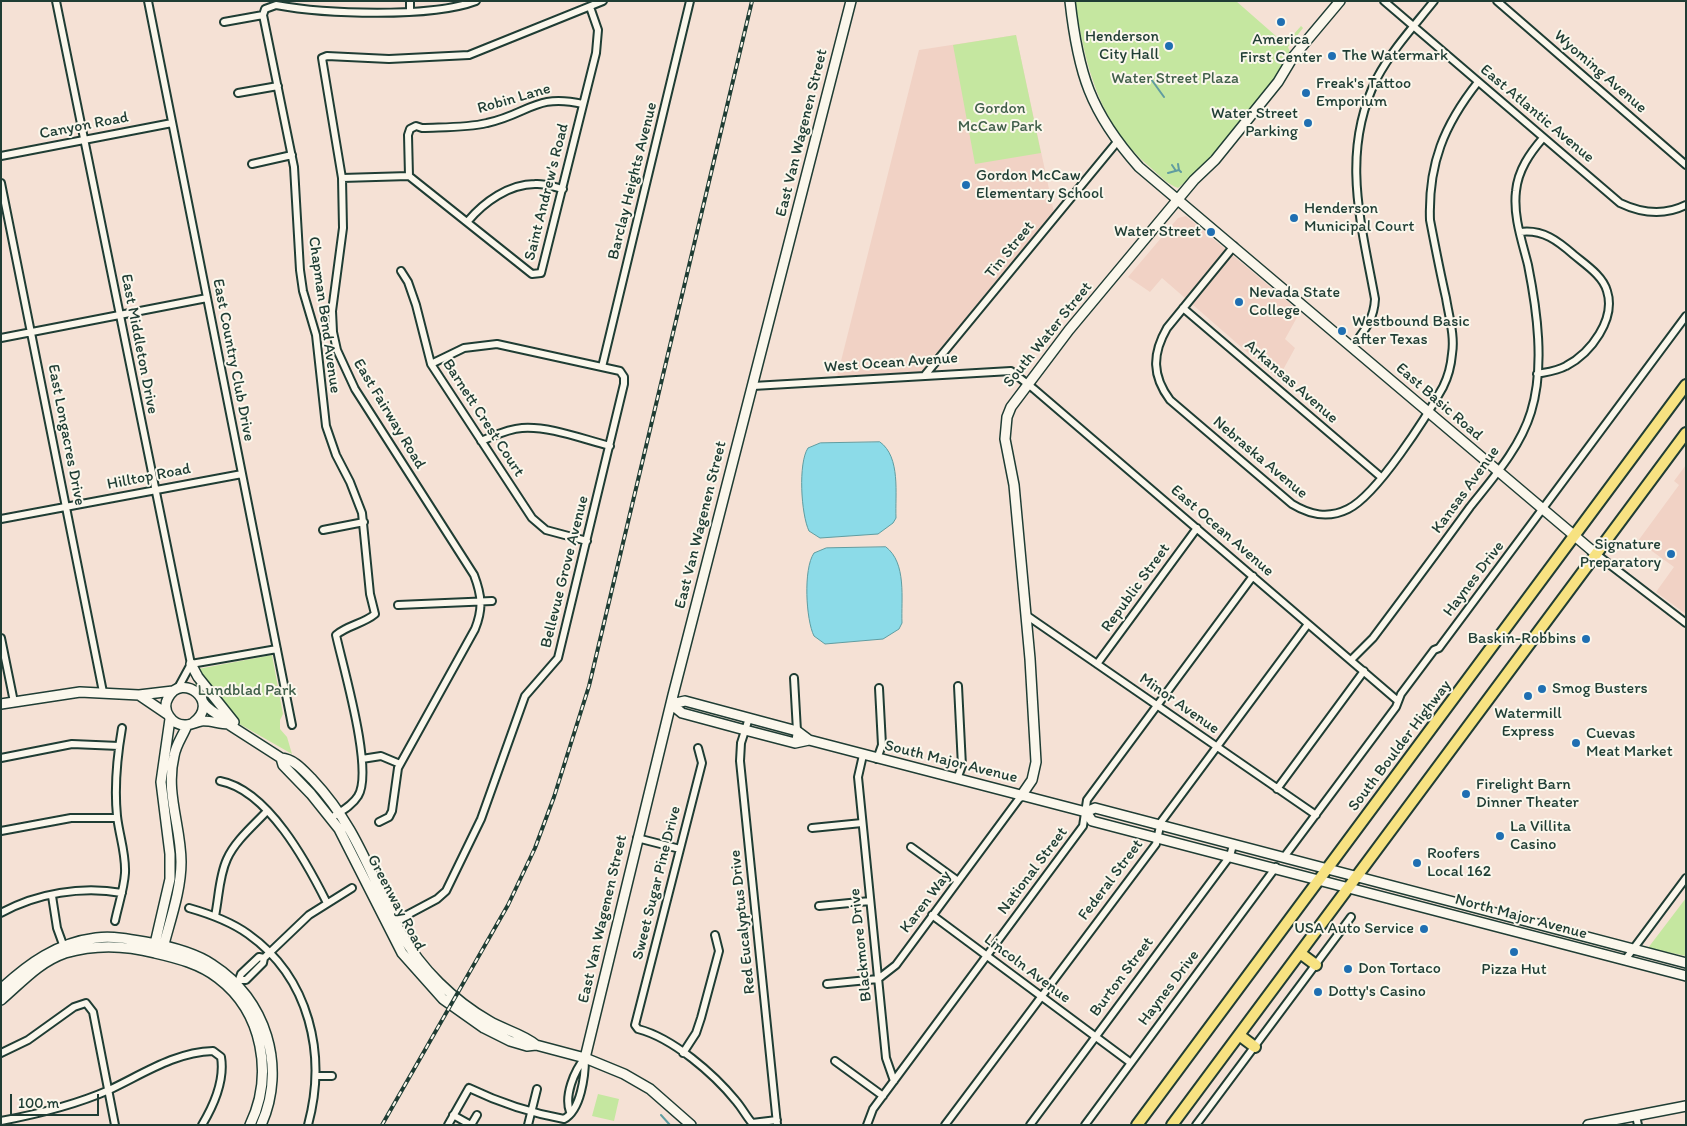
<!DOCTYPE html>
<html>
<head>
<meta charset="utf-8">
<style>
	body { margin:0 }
	#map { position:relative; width:1687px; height:1126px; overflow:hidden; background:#f5e1d5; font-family:Itim,sans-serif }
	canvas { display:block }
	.frame { position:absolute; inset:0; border:2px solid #1f3d34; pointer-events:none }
	.scale { position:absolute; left:10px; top:1094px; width:89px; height:22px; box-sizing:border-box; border:2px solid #1f3d34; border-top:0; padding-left:6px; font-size:15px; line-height:18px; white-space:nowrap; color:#1f3d34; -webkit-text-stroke:4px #fbf7ec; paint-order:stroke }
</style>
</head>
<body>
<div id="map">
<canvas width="1687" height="1126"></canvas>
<div class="frame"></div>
<div class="scale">100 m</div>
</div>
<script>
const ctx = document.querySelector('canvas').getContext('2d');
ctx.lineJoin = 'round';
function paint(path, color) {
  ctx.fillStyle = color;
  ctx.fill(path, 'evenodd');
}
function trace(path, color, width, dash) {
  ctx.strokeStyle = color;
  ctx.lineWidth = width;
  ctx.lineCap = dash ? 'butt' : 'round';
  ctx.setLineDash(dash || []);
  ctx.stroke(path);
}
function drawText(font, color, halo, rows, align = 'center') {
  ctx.font = font + ' Itim,sans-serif';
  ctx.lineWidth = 4;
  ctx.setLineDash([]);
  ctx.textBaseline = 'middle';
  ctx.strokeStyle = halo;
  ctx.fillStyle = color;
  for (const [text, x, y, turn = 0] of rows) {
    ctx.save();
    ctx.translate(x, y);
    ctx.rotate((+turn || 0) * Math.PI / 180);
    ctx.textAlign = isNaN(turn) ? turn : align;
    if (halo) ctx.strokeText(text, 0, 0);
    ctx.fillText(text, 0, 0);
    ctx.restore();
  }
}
paint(new Path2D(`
	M1016 35 1055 217 925 375 836 381 919 50Z
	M1186 216 1300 312 1285 339 1295 348 1278 379 1162 278 1150 292 1128 277 1178 218Z
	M1686 465V614L1656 592 1674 567 1638 541 1679 485 1674 481Z`), '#f1d2c5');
paint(new Path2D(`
	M1075 1H1236L1285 44 1301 26 1303 28 1288 47 1291 55 1277 78 1210 161 1178 188C1168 185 1159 175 1151 168 1099 125 1085 65 1075 1Z
	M1016 35 1041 153 975 164 953 45Z
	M272 655 283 714 280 720V729L287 737 292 754 194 698 196 673 198 669Z
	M1686 898V956L1648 948Z
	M598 1094 619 1099 614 1121 592 1116Z`), '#c5e7a0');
const water = new Path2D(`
	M880 442C901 457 895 494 896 518L893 523 878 534 820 538 809 531C801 514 798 463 808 448L820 443Z
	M886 547C907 563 901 599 902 623L899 629 883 639 825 644 814 636C806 620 803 569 814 553L826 548Z`);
paint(water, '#8cdbe8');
trace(water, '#609ca0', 1);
trace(new Path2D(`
	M1151 79 1164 97
	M1178 164 1179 170
	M1172 165 1176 171
	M1168 173 1179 170 1181 172
	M661 1115 670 1125`), '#609ca0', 2);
const street = new Path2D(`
	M56 1 191 664 178 688
	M148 1 292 725
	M410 1V11
	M1384 1 1620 203C1641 213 1664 216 1686 205
	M1497 1 1686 165
	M224 22 263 15
	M238 93 278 86
	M1 156 172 123
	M252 164 292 155
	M409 176 408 135 410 129 416 126 422 128C443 127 466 128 487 123 529 114 535 93 583 104
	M342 178 409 176 532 274 541 273 596 53 598 30 590 7
	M1 183 103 692
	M468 221C484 202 509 184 535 184 544 183 554 187 563 189
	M1520 232C1543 229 1558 241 1574 255 1586 265 1603 276 1607 291 1616 319 1591 353 1566 366 1557 371 1547 372 1537 374
	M1234 246 1167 328C1152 354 1152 376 1170 400L1292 504C1310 515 1328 519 1348 509 1377 495 1427 416 1443 387 1448 377 1451 366 1452 354 1455 336 1449 317 1446 298 1440 272 1435 246 1430 220 1428 164 1444 125 1478 82
	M401 271 408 282 416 305 431 364 532 518 546 530 587 541
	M1183 308 1381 477
	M1 338 207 298
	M1352 347C1364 331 1374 320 1375 299 1361 222 1340 152 1377 78 1392 50 1414 26 1434 1
	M602 367 690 1
	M925 375 1117 142
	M753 386 1011 371 1034 389 1398 701
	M481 441C494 436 507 429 522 428 550 426 582 439 610 446
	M1 519 242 474
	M323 530 364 522
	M1596 554 1686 623
	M398 605 492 601
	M1026 615 1316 815
	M1 638 14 702
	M1351 660 1373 638C1406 594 1438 551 1470 507 1493 478 1520 448 1531 412 1545 367 1537 310 1528 265 1522 241 1513 216 1516 191 1518 170 1530 153 1543 138
	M191 664 277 649
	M1097 664 1197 528
	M794 678 797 731 795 743
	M749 718 741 743 740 761 777 1124
	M698 748 702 763 635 1025 638 1029C673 1038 714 1074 736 1101 742 1108 746 1116 752 1123L777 1120
	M863 755 858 777 886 1058 894 1081
	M1 758 72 744 119 746
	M362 759 381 756 400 764
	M877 759 882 745 879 688
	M957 779 962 766 958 686
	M220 781C268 790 307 863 327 903
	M1277 789 1364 671
	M331 818C340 812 352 806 358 796 374 771 343 667 336 635 348 625 363 624 375 614L370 594 362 513 350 482 336 455 326 426 316 335 303 291 300 270 294 167 263 15 265 9 276 5C324 14 431 18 476 1
	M379 822 389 817 392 811 398 768 475 629C483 609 482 596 474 575L355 389 337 350 333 332 332 311 343 228 342 178 322 58 327 56 389 59 469 55 603 1
	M812 828 862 823
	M1 831 71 818H117
	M637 838 680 849
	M911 847 958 881
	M1284 857 1396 707 1401 694 1434 650 1439 648 1686 316
	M52 896 57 928 65 950
	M819 906 870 901
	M189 908C210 914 230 921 248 934 310 978 327 1055 308 1125
	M1 913C37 893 82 886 122 893
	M932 915 1131 1063
	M215 916C219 897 219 876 227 859 235 841 253 826 267 811
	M115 921C118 906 124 889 125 873 126 853 119 835 117 816 114 786 117 757 122 728
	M392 923 437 899 446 891 481 819 525 696 558 658 624 384V377L620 371 497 344 464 348 431 364
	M1625 960 1686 878
	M241 980H246L263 963 264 958 309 915 352 888
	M238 982 241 974 259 957 264 958
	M827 984 878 979 896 965 1021 796
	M1 1053 28 1040 74 1007 86 1003 93 1012 115 1125
	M683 1053 696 1033 701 1018 719 951 715 935
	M835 1061 883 1096
	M317 1076H332
	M570 1112C564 1096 574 1071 585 1058
	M453 1115 471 1125 477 1115
	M1636 1116 1638 1125
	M1 1121C38 1114 75 1105 109 1090 143 1074 175 1052 213 1051L221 1057C225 1081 214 1105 202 1125
	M448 1125 469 1088C498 1102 531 1113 564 1119 581 1110 585 1076 585 1058
	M528 1125 537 1089
	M867 1125 873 1109 1083 826 1087 800 1253 576
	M945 1125 1156 844 1161 822 1308 624
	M1030 1125 1230 856 1233 845
	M1085 1125 1276 867
	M1196 1125 1351 917`);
const secondary = new Path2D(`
	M1070 1C1078 73 1090 112 1139 167L1596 554
	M191 664 198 677 234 722
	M139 695 167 714
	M203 702C209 712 221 714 228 724L281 758C294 759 303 770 312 779 358 828 370 876 401 933 421 969 453 1000 489 1021 504 1030 523 1034 536 1045
	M1 704 80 692 139 695 173 691
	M671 704 682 713 745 730 795 743 809 740 1086 812 1095 808 1686 963
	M671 704 685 701 797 731 809 740
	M193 723C222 702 182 671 168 698 161 710 172 726 186 725 191 725 196 722 201 721 210 720 219 724 228 724
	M281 758 283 765 311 794 339 829 402 953 443 999 484 1028 510 1041 527 1046 536 1045 585 1058 624 1074 650 1089 691 1125
	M1021 796 1032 780 1036 762 1030 659 1014 485 1005 439 1007 417 1011 407 1069 330 1194 180 1215 160 1278 82 1293 57 1340 1
	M1086 812 1092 821 1686 976
	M154 948 170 879V854L161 782 170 719
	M162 952C169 923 181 892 181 862 181 826 165 793 174 756 176 744 183 736 187 725
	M1 989C29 963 57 943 96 938 113 936 129 939 145 942 168 946 194 952 213 965 266 999 287 1067 261 1125
	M1 1000C22 982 39 962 65 953 95 944 125 945 155 953 177 958 200 964 218 978 263 1012 274 1075 250 1125
	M585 1058 673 695 851 1
	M1588 1125 1686 1106`);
const primary = new Path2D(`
	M1300 953 1316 965
	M1239 1035 1255 1047
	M1137 1125 1686 385
	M1172 1125 1686 433`);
trace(street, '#1f3d34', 10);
trace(secondary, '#1f3d34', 12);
trace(primary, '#1f3d34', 14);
trace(street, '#fbf7ec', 6);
trace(secondary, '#fbf7ec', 9);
trace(primary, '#f7e281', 10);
const rail = new Path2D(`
	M382 1125 508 905 535 848 554 797 589 686 752 1`);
trace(rail, '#1f3d34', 4);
trace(rail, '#fbf7ec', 2, [5.5]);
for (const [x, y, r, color] of [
	[1281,22,5,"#1f6fb2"],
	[1169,46,5,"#1f6fb2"],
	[1332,56,5,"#1f6fb2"],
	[1306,93,5,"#1f6fb2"],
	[1308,123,5,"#1f6fb2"],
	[966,185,5,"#1f6fb2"],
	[1294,218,5,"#1f6fb2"],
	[1211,232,5,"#1f6fb2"],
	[1239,302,5,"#1f6fb2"],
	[1342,331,5,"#1f6fb2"],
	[1671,554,5,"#1f6fb2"],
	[1586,639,5,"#1f6fb2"],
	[1542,689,5,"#1f6fb2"],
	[1528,696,5,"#1f6fb2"],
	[1576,743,5,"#1f6fb2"],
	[1466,794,5,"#1f6fb2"],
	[1500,836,5,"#1f6fb2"],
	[1417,863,5,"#1f6fb2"],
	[1424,929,5,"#1f6fb2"],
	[1514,952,5,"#1f6fb2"],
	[1348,969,5,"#1f6fb2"],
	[1318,992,5,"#1f6fb2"]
]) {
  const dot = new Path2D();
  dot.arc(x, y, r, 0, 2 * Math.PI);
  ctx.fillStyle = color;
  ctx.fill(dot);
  trace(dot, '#fbf7ec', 2);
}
drawText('16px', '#1f3d34', '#fbf7ec', [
	["Henderson",1159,37,"right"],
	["City Hall",1159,55,"right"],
	["America",1281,40,"center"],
	["First Center",1281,58,"center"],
	["The Watermark",1342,56],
	["Freak's Tattoo",1316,84],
	["Emporium",1316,102],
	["Water Street",1298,114,"right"],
	["Parking",1298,132,"right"],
	["Gordon McCaw",976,176],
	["Elementary School",976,194],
	["Henderson",1304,209],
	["Municipal Court",1304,227],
	["Water Street",1201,232,"right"],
	["Nevada State",1249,293],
	["College",1249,311],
	["Westbound Basic",1352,322],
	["after Texas",1352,340],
	["Signature",1661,545,"right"],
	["Preparatory",1661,563,"right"],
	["Baskin-Robbins",1576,639,"right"],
	["Smog Busters",1552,689],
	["Watermill",1528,714,"center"],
	["Express",1528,732,"center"],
	["Cuevas",1586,734],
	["Meat Market",1586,752],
	["Firelight Barn",1476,785],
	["Dinner Theater",1476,803],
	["La Villita",1510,827],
	["Casino",1510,845],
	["Roofers",1427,854],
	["Local 162",1427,872],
	["USA Auto Service",1414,929,"right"],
	["Don Tortaco",1358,969],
	["Pizza Hut",1514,970,"center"],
	["Dotty's Casino",1328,992]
], 'left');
drawText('16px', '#1f3d34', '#fbf7ec', [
	["Wyoming Avenue",1600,72,41],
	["Robin Lane",514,99,-16],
	["East Atlantic Avenue",1537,114,40],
	["Canyon Road",84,126,-11],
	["East Van Wagenen Street",802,133,-76],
	["Barclay Heights Avenue",633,181,-76],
	["Saint Andrew's Road",547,192,-76],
	["Tin Street",1010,250,-51],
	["Chapman Bend Avenue",324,315,82],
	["South Water Street",1048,335,-51],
	["East Middleton Drive",139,344,79],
	["East Country Club Drive",233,360,79],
	["West Ocean Avenue",891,363,-4],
	["Arkansas Avenue",1291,382,41],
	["East Basic Road",1439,402,41],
	["East Fairway Road",389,414,59],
	["Barnett Crest Court",483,418,57],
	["East Longacres Drive",66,435,79],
	["Nebraska Avenue",1260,458,40],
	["Hilltop Road",149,477,-11],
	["Kansas Avenue",1466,490,-54],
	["East Van Wagenen Street",701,525,-76],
	["East Ocean Avenue",1222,531,41],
	["Bellevue Grove Avenue",565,572,-76],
	["Haynes Drive",1474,579,-53],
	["Republic Street",1136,588,-54],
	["Minor Avenue",1179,704,35],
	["South Boulder Highway",1400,746,-53],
	["South Major Avenue",951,762,14],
	["National Street",1033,871,-53],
	["Federal Street",1111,880,-53],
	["Sweet Sugar Pine Drive",657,883,-76],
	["Karen Way",926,902,-53],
	["Greenway Road",396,903,62],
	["North Major Avenue",1521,917,15],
	["East Van Wagenen Street",603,919,-77],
	["Red Eucalyptus Drive",743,922,-96],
	["Blackmore Drive",861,945,-96],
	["Lincoln Avenue",1027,969,37],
	["Burton Street",1122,977,-53],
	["Haynes Drive",1169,988,-53]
]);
drawText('16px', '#405f4a', '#fbf7ec', [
	["Water Street Plaza",1175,79],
	["Gordon",1000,109],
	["McCaw Park",1000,127],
	["Lundblad Park",247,691]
]);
</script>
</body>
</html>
